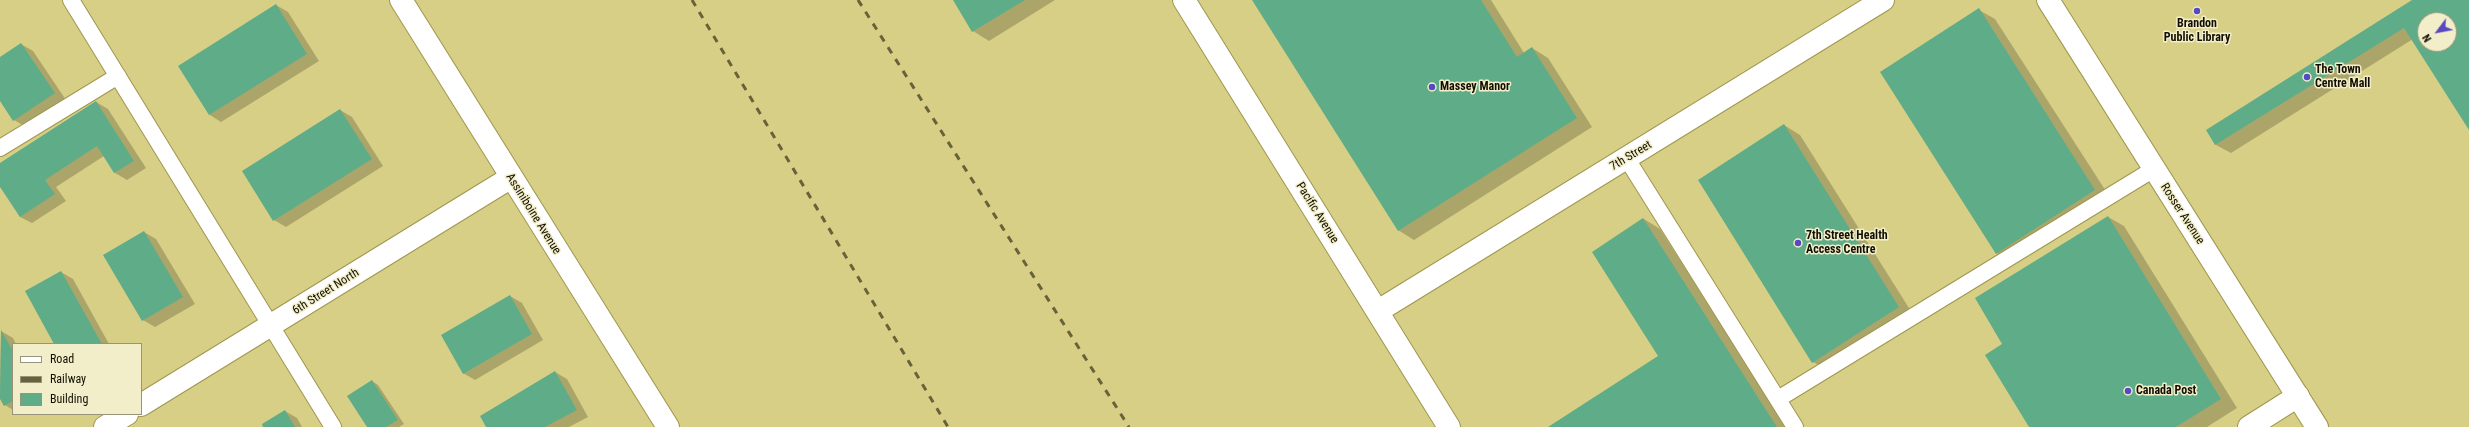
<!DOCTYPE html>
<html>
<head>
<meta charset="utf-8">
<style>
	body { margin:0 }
	#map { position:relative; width:2469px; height:427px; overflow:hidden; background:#d7cf85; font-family:"Roboto Condensed",sans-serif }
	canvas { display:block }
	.legend { position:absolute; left:12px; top:343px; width:130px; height:72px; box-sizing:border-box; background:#f2eeca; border:1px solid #989479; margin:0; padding:5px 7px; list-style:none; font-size:12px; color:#110e00 }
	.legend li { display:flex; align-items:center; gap:8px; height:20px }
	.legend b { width:20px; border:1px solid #989479 }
	.north { position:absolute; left:2417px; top:12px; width:40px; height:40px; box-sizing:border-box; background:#f2eeca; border:1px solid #989479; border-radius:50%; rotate:238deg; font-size:11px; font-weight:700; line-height:16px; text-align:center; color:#110e00 }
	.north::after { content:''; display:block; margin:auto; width:14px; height:18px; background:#5649c1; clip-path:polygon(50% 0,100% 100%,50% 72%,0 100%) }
</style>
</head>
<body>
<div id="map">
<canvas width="2469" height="427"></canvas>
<ul class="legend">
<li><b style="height:5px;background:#fff"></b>Road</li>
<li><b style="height:5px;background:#67623a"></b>Railway</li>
<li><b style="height:11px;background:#5eac88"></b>Building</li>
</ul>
<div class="north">N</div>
</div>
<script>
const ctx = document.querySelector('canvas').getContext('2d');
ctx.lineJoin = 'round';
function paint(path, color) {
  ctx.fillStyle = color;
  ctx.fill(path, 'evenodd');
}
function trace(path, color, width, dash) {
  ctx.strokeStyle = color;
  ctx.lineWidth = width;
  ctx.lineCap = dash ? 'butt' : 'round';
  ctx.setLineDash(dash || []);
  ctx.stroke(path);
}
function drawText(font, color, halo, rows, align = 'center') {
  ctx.font = font + ' "Roboto Condensed",sans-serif';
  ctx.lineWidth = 3;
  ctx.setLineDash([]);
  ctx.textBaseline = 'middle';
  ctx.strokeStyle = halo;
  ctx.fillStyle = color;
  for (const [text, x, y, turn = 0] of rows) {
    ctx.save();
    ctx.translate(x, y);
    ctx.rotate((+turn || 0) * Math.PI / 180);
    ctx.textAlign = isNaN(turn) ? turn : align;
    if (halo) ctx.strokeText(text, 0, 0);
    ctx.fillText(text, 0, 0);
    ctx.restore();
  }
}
paint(new Path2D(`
	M954 0H1055L989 41 973 31Z
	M1253 0H1491L1524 53 1532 48 1548 58 1592 127 1414 240 1398 230Z
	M2414 0H2469V128L2413 39 2231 153 2216 145 2207 130ZM2425 20H2449V44H2425Z
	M276 5 288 12 319 61 221 122 210 115 179 66Z
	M1979 10 1995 19 2111 199 2013 262 1997 253Z
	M21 44 33 51 66 100 26 127 14 120 0 99V59Z
	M96 102 108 109 146 168 127 180 115 173 104 156 56 187 66 201 32 223 20 217 0 185V164Z
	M340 110 352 117 383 166 286 227 274 220Z
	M1784 125 1800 135 1914 316 1829 371 1813 362Z
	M2108 217 2124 226 2237 408 2207 427H2030L2004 344Z
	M1644 219 1660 229 1787 427H1549L1660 356Z
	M144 232 156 239 195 304 155 327 143 320Z
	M61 272 73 279 109 344H55Z
	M510 296 522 303 543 340 475 380 463 373Z
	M1 331 13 338 16 344H13V410L5 405 0 397Z
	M555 372 567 379 588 417 569 427H488Z
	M372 381 378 385 404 424 399 427H368Z
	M285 411 297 418 302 427H265Z`), '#0003');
paint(new Path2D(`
	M953 0H1025L972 32Z
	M1252 0H1481L1517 57 1532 47 1577 118 1398 231Z
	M2412 0H2469V130L2404 28 2215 145 2206 130ZM2425 20H2449V44H2425Z
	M276 4 307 54 209 115 178 66Z
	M1979 8 2095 190 1996 254 1880 72Z
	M21 43 55 93 13 121 0 101V57Z
	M96 101 134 161 114 173 97 146 45 180 55 194 20 217 0 187V163Z
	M340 109 372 159 273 221 242 171Z
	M1784 124 1899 307 1812 363 1698 180Z
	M2108 216 2221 399 2176 427H2029L1985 355 2002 344 1975 298Z
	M1643 218 1777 427H1548L1658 356 1592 252Z
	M144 231 183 297 142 321 103 255Z
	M61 271 102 344H54L25 291Z
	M510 295 532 334 463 374 441 335Z
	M1 330 13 351V401L4 406 0 399Z
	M555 371 577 410 545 427H486L480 416Z
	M372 380 398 420 386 427H367L347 396Z
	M285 410 295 427H263L262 424Z`), '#5eac88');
const lane = new Path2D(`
	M71 0 333 427
	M0 148 118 76
	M1627 159 1795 427
	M1778 399 2154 169`);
const street = new Path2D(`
	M401 0 668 427
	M1184 0 1449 427
	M1378 311 1883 0
	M141 405 510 178
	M105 427 127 414
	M2249 427 2298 396`);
const secondary = new Path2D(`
	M2048 0 2317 427`);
trace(lane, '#9f974e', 18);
trace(street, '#9f974e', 24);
trace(secondary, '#9f974e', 24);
trace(lane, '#fff', 16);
trace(street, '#fff', 22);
trace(secondary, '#fff', 22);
trace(new Path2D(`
	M692 0 948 427
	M858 0 1129 427`), '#67623a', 3, [7, 7]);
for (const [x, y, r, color] of [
	[2197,11,4,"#5649c1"],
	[2307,77,4,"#5649c1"],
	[1432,87,4,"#5649c1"],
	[1798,243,4,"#5649c1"],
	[2128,391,4,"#5649c1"]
]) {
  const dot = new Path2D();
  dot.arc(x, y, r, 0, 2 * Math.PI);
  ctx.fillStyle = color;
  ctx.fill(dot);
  trace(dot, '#f2eeca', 1.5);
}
drawText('bold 12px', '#110e00', '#f2eeca', [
	["Brandon",2197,24,"center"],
	["Public Library",2197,38,"center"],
	["The Town",2315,70],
	["Centre Mall",2315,84],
	["Massey Manor",1440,87],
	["7th Street Health",1806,236],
	["Access Centre",1806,250],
	["Canada Post",2136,391]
], 'left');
drawText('12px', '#110e00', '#f2eeca', [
	["7th Street",1631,156,-31],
	["Pacific Avenue",1317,213,58],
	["Assiniboine Avenue",533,214,58],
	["Rosser Avenue",2182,214,57],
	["6th Street North",326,292,-32]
]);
</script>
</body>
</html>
